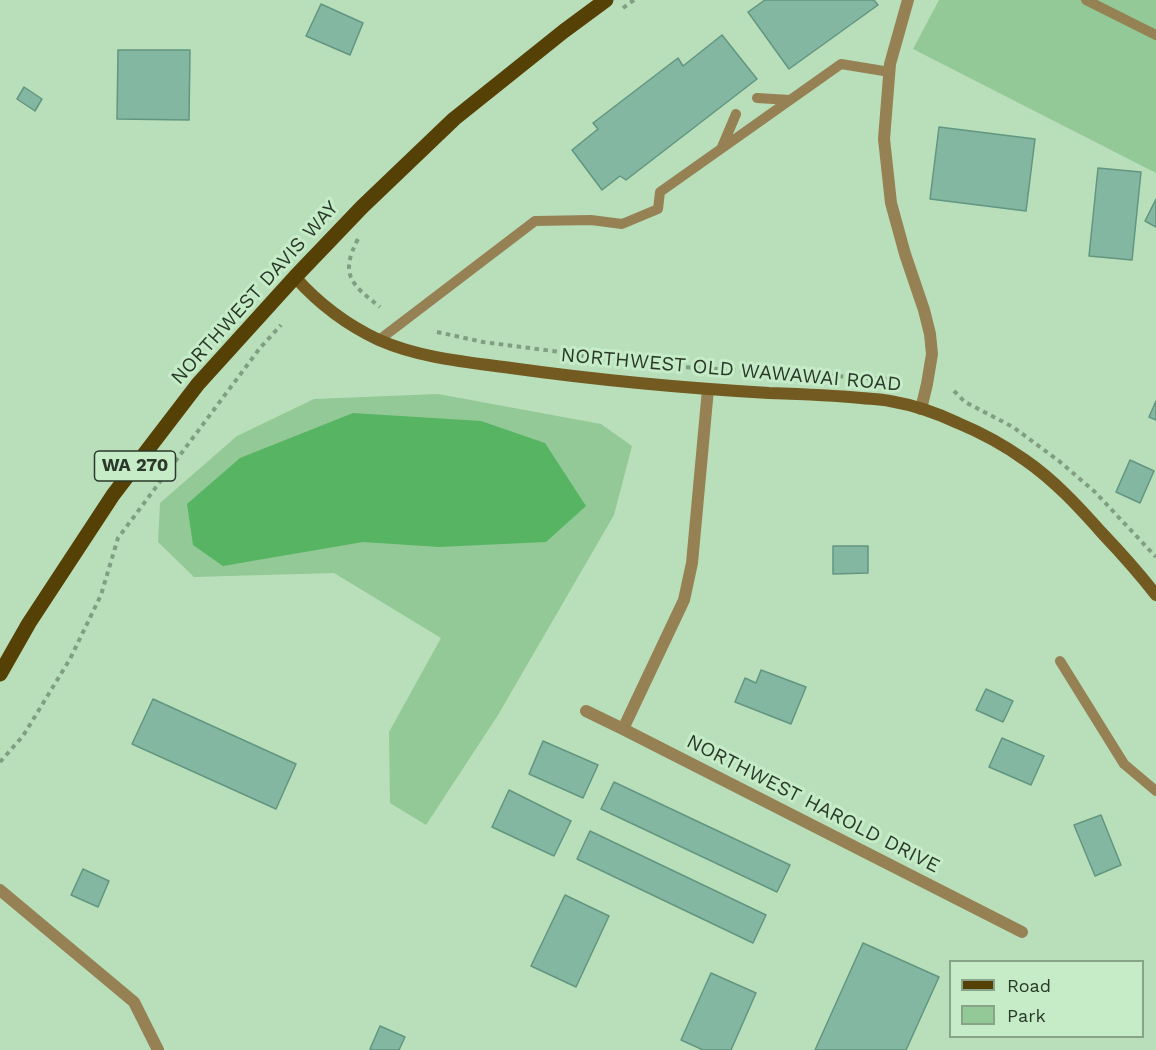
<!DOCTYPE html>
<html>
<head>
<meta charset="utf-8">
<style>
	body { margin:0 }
	#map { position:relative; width:1156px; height:1050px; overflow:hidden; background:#b8dfba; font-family:"Work Sans",sans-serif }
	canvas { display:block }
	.legend { position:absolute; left:949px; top:960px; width:195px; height:78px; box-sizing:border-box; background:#c5ecc7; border:2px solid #87a488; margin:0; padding:8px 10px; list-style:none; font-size:18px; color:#2a392a }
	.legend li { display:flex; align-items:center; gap:12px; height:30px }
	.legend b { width:30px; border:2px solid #87a488 }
</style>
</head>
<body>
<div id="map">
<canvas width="1156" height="1050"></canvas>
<ul class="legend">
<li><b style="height:8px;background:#554006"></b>Road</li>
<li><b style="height:16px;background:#93c996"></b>Park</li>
</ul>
</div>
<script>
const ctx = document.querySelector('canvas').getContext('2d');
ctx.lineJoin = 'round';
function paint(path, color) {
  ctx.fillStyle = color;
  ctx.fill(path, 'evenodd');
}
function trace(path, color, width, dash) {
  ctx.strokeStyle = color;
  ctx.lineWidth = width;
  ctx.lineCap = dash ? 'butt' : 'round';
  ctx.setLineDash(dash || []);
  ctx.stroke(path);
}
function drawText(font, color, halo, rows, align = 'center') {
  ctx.font = font + ' "Work Sans",sans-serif';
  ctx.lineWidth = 6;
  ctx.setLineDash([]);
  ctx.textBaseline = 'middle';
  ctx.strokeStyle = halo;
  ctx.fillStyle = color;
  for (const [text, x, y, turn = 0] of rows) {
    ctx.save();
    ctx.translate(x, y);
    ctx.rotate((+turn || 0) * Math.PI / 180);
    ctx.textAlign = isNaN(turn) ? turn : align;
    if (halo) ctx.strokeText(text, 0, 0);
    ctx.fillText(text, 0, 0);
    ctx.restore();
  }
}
paint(new Path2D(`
	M939 0H1156V173L913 49Z
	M438 394 601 424 632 446 614 515 498 715 426 825 390 803 389 732 441 638 334 573 194 577 158 542 160 503 237 436 314 399Z`), '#93c996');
paint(new Path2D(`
	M353 413 481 421 545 443 586 506 546 542 439 547 363 542 223 566 193 545 187 504 240 458Z`), '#57b462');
const building = new Path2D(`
	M765 0H874L878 5 789 69 748 12Z
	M321 4 363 23 350 55 306 36Z
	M722 35 757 79 626 180 620 176 602 190 572 150 598 129 593 123 678 58 683 66Z
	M118 50H190L189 120 117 119Z
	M24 87 42 99 35 111 17 99Z
	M939 127 1035 139 1026 211 930 199Z
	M1098 168 1141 172 1132 260 1089 256Z
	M1156 199V227L1145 221Z
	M1156 401V420L1149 417Z
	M1130 460 1154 471 1140 503 1116 492Z
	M833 546H868V573L833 574Z
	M761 670 806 687 791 724 735 702 745 678 756 683Z
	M986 689 1013 701 1003 722 976 710Z
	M153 699 296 764 276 809 132 744Z
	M1002 738 1044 756 1031 785 989 767Z
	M543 741 598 765 583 798 529 774Z
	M614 782 790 865 777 892 601 809Z
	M509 790 571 821 554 856 492 827Z
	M1101 815 1121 865 1095 876 1074 825Z
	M590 831 766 915 753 943 577 859Z
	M83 869 109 881 98 907 71 895Z
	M565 895 609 916 576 987 531 966Z
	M863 943 939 977 906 1050H815Z
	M711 973 756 993 731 1050H703L681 1040Z
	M380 1026 405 1037 399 1050H373L370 1049Z`);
paint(building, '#83b7a1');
trace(building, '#629680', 1.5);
trace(new Path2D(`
	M623 8 634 0
	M358 239C339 275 352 285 380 307
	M437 332 483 342 576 354 598 360 679 367 740 370 883 379 899 378
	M954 391 965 402 1013 427 1059 461 1095 492 1156 557
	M0 762 23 736 70 659 101 595 118 538 260 348 281 325`), '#819e82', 4, [4.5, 4.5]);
trace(new Path2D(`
	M1086 0 1156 35
	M757 98 790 100
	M722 147 736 114
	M379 340 535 221 591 220 622 224 658 209 660 192 841 64 890 72
	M1060 661 1124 764 1156 791`), '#958154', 10);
trace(new Path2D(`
	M908 0 890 64 884 139 891 203 905 254 924 310 930 334 932 354 927 384 921 409
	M586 711 623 729 1022 932
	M623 729 684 600 692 563 708 389
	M0 890 134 1002 158 1050`), '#958154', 12);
trace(new Path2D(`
	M295 277C318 303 347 325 379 340 420 358 466 362 511 368 597 380 683 388 769 393 800 394 830 395 861 398 870 399 880 399 890 401 913 405 937 413 958 423 982 433 1004 445 1025 460 1054 480 1079 507 1102 533 1121 553 1139 573 1156 595`), '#725a21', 12);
trace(new Path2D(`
	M0 674 29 623 113 495 198 384 295 277 362 207 454 119 564 31 606 0`), '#554006', 15);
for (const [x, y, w] of [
	[135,466,81]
]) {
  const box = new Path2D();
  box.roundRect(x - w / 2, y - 15, w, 30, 4.5);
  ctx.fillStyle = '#c5ecc7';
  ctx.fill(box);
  trace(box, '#2a392a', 1.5);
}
drawText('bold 18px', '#2a392a', null, [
	["WA 270",135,466]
]);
drawText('20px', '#2a392a', '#c5ecc7', [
	["NORTHWEST DAVIS WAY",255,293,-48],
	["NORTHWEST OLD WAWAWAI ROAD",731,370,5],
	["NORTHWEST HAROLD DRIVE",813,804,27]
]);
</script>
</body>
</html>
